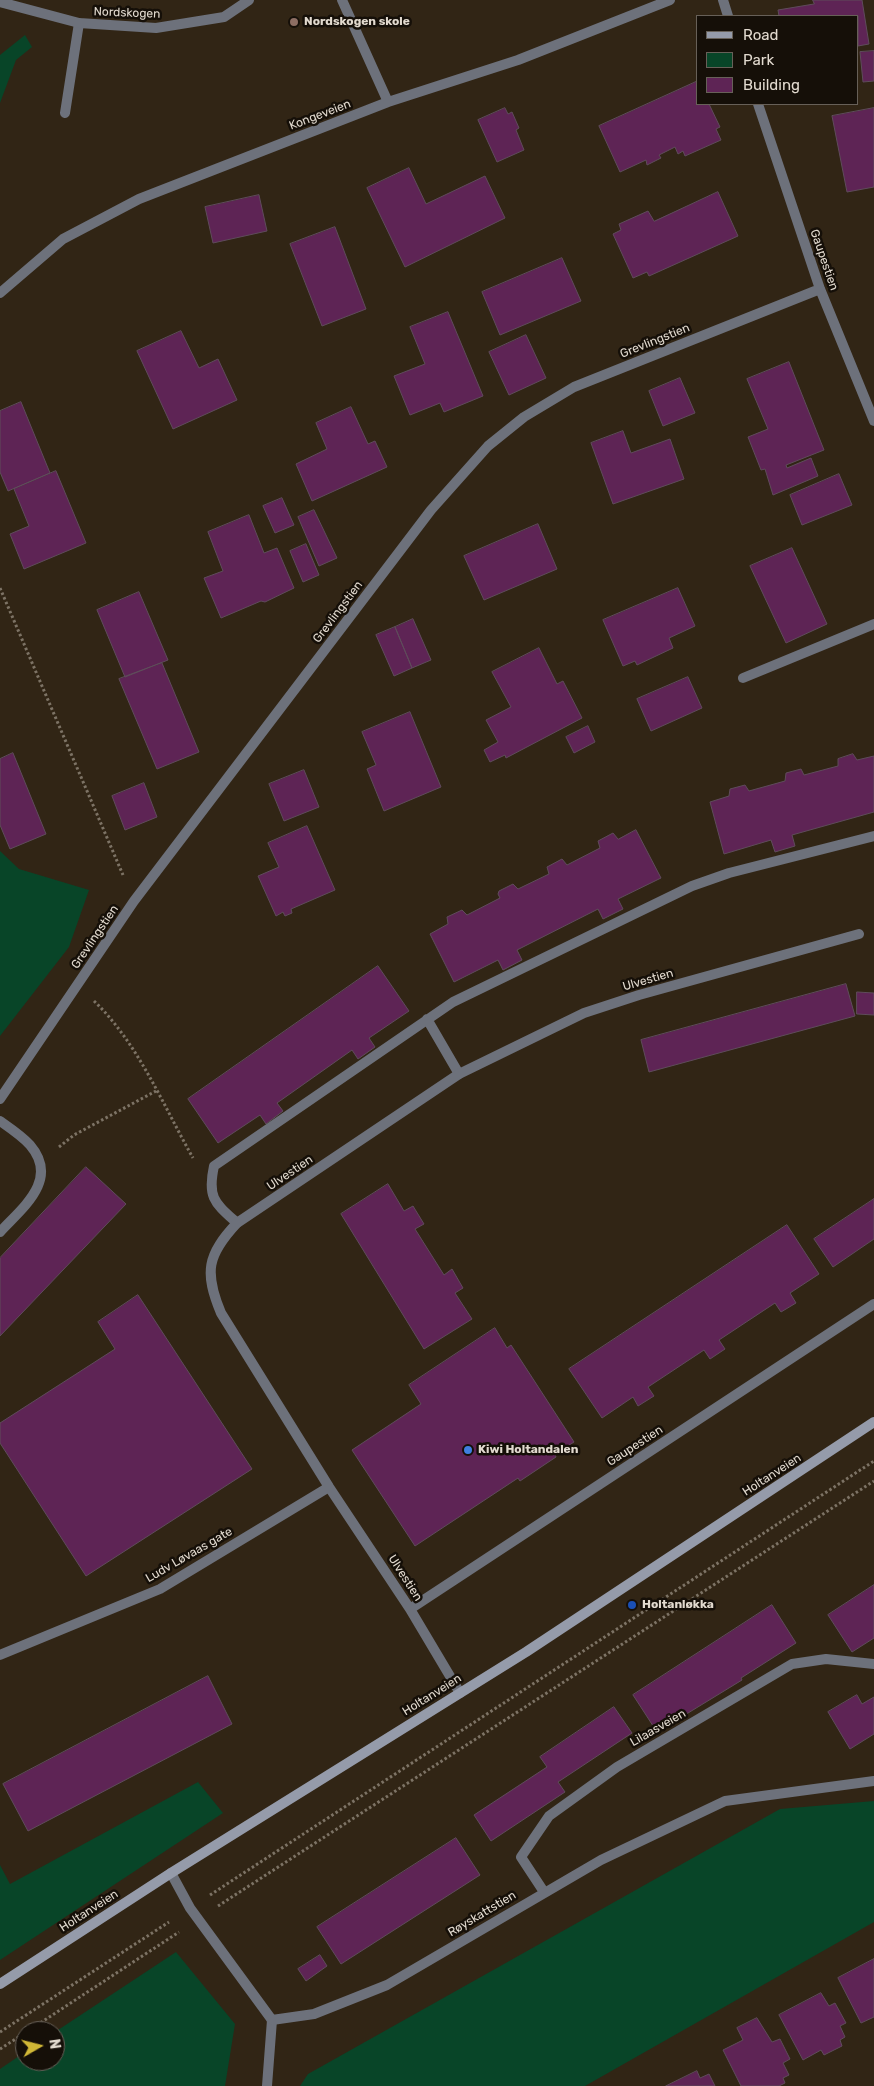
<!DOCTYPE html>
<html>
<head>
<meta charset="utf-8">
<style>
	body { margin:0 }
	#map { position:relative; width:874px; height:2086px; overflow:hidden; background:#312515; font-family:Rubik,sans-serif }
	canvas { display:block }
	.legend { position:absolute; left:696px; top:15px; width:162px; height:90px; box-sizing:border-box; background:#150f08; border:1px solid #676058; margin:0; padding:6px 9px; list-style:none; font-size:15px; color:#e2dacf }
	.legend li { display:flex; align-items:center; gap:10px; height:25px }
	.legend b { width:25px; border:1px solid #676058 }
	.north { position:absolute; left:15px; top:2021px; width:50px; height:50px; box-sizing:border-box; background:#150f08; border:1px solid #676058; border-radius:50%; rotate:82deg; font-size:14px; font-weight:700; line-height:20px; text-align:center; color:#e2dacf }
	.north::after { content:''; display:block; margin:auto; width:18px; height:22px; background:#d0b736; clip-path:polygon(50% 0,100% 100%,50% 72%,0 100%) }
</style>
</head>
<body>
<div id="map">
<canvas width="874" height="2086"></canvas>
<ul class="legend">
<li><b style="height:6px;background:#959baa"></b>Road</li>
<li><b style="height:14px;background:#084528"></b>Park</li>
<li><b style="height:14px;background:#5e2455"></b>Building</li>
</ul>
<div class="north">N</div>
</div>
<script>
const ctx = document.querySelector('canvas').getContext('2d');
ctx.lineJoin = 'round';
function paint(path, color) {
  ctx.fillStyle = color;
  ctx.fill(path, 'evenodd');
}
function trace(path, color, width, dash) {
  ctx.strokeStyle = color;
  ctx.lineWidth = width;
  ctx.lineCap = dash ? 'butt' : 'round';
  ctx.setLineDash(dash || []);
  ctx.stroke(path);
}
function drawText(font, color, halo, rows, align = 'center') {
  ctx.font = font + ' Rubik,sans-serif';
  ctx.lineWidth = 5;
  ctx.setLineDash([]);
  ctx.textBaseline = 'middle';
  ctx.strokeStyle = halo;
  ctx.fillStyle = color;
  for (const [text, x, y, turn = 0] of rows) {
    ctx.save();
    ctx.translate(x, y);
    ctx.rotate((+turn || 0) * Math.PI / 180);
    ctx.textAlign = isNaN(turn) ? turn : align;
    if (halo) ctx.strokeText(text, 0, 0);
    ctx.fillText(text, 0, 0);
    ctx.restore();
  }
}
paint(new Path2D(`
	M25 35 32 47 16 60 0 103V55Z
	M0 851 19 869 89 890 69 947 0 1036Z
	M198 1782 223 1813 0 1960V1865L10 1884Z
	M874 1801V1922L585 2086H300L308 2074 780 1809Z
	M176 1952 235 2024 225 2086H0V2069L25 2052V2061H55V2032Z`), '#084528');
const building = new Path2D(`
	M813 0H862L869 44 858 46V16H779L778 10 814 4Z
	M874 51V81L863 82 860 52Z
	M698 81V104H709L720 127 716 129 721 140 685 156 683 151 678 154 675 147 659 155 661 158 647 165 646 160 620 172 599 126Z
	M505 108 508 114 512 112 519 128 516 130 524 150 497 162 478 120Z
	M874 108V187L847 192 832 116Z
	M409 168 426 204 485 176 505 218 405 267 367 188Z
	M718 192 738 236 649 276 647 272 633 278 613 234 621 230 619 224 648 211 654 221Z
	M259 195 267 231 213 243 205 207Z
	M335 227 366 309 322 326 290 244Z
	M562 258 581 301 500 335 482 292Z
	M448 312 483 396 444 412 440 403 410 415 394 376 425 364 410 327Z
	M181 331 199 368 218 359 237 400 173 429 137 351Z
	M526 335 546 378 509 395 489 352Z
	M789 362 824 450 786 465 787 468 811 458 818 476 773 495 765 469 761 470 748 437 768 429 747 379Z
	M680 378 695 413 663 426 649 391Z
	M21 402 50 473 8 491 0 472V411Z
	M351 407 368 444 375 441 387 467 312 501 296 464 327 449 316 423Z
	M623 431 631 453 670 439 684 479 613 504 591 443Z
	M56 471 86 543 24 569 10 534 29 526 14 489Z
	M839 474 852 505 802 525 790 495Z
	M282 498 294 525 275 533 263 506Z
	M314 510 337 558 319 566 298 517Z
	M249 515 264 553 277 548 294 588 265 602 261 601 221 618 204 578 223 571 208 532Z
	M538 524 557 569 484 600 464 556Z
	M306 544 319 575 303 582 290 551Z
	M792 548 827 624 786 643 750 566Z
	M678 588 695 626 669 638 673 648 637 665 635 661 623 666 603 620Z
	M139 592 168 660 125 677 97 610Z
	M413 619 431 660 412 668 395 627Z
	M395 627 412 668 394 676 376 635Z
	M539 648 557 684 563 681 582 718 506 758 505 755 490 762 484 750 498 742 486 720 511 707 492 672Z
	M162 663 199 752 157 769 119 679Z
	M688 677 702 708 651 731 637 699Z
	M410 712 441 787 384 811 367 769 376 765 362 732Z
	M588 726 595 742 574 753 566 737Z
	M13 753 46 834 10 849 0 825V759Z
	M853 754 857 760 874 756V812L792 835 795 846 775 852 771 840 724 854 710 802 729 796 730 789 745 785 749 791 785 781 786 773 801 769 804 775 838 766V759Z
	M304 770 319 807 284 821 269 784Z
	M144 783 157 817 125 830 112 796Z
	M307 826 335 890 291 909 292 913 285 916 283 912 276 916 258 876 279 867 268 843Z
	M636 830 661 878 618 899 623 909 603 919 598 909 517 950 522 960 503 970 498 960 454 982 430 934 448 924 447 917 462 910 467 915 500 898 498 894 499 891 513 884 518 889 549 874 547 867 562 859 567 865 600 848 598 841 613 833 618 839Z
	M378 966 409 1011 369 1038 375 1047 358 1059 352 1050 277 1103 283 1111 266 1124 260 1115 218 1143 188 1099Z
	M846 984 855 1016 649 1072 641 1040Z
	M857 992 874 993V1015L857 1014Z
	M86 1167 126 1204 0 1336V1258Z
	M388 1184 404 1211 413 1206 424 1224 415 1229 444 1275 452 1269 463 1288 455 1293 472 1319 424 1349 341 1214Z
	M874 1199V1239L833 1267 814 1239Z
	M787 1225 819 1274 790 1293 796 1303 781 1312 775 1303 719 1340 725 1349 710 1359 704 1350 648 1387 654 1396 638 1406 633 1397 602 1418 569 1369Z
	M138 1295 252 1469 86 1576 0 1443V1423L115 1349 98 1322Z
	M495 1328 507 1348 511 1345 574 1442 555 1454 556 1457 520 1481 518 1478 415 1546 352 1450 421 1404 409 1385Z
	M874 1585V1638L852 1652 828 1615Z
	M772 1605 796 1643 741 1678 742 1680 657 1732 633 1695Z
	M208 1676 232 1724 28 1831 3 1784Z
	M857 1695 862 1704 874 1697V1734L850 1749 828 1712Z
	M614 1707 632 1733 558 1782 565 1792 491 1841 474 1815 547 1767 540 1757Z
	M456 1838 480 1875 341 1964 317 1927Z
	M320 1955 327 1966 306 1981 298 1969Z
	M874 1959V2017L861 2023 838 1978Z
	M821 1993 829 2006 835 2003 846 2023 840 2026 845 2037 840 2040 842 2046 824 2055 821 2050 803 2060 779 2015Z
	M757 2018 772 2042 780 2039 790 2059 783 2063 789 2075 783 2078 785 2083 779 2086H741L723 2050 743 2040 737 2028Z
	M697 2071 700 2078 709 2074 715 2086H666Z`);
paint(building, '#5e2455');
trace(building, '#5f4c5b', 1);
trace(new Path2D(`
	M0 588 123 875
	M94 1001C138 1043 163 1105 193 1158
	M59 1147 74 1135 156 1091
	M210 1895 874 1461
	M218 1906 874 1481
	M28 2031 179 1932
	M0 2032 169 1922
	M0 2049 25 2033`), '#7d7365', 3, [2.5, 2.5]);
trace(new Path2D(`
	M65 113 79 23
	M743 678 874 624
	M427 1019 459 1074
	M0 1121C10 1128 22 1136 30 1145 60 1180 22 1208 0 1232
	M237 1223C215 1203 207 1198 214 1166L453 1002 692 886 729 873 874 836
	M544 1892 521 1857 549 1816 617 1767 792 1664 826 1659 874 1664
	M267 2086 272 2020`), '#6d717b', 10);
trace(new Path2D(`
	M342 0 388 102
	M723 0 728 16
	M0 2 79 23 156 28 224 17 249 0
	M758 104 820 289 874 421
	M0 293 63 239 139 199 388 102 518 60 670 0
	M0 1099 134 901 431 510 488 446 524 417 574 387 820 289
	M410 1609 874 1304
	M0 1655 160 1589 329 1487
	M460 1693 410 1609 329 1487 221 1313C204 1272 207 1255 237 1223L459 1074 584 1013 639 995 859 934
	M171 1873 190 1908 272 2020 314 2014 387 1985 601 1860 725 1801 874 1781`), '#6d717b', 10);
trace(new Path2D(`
	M0 1984 171 1873 526 1652 874 1422`), '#959baa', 10);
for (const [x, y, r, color] of [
	[294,22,5,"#8d6e63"],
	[468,1450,5,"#3f7fe0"],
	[632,1605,5,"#1a4fb4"]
]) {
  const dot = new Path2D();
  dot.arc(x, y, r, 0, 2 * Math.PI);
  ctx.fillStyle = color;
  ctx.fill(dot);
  trace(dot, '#150f08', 2);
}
drawText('12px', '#e2dacf', '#150f08', [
	["Nordskogen",127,13,2],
	["Kongeveien",320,115,-21],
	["Gaupestien",824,260,71],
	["Grevlingstien",655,341,-22],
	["Grevlingstien",338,612,-53],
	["Grevlingstien",95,937,-56],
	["Ulvestien",648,980,-16],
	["Ulvestien",290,1173,-34],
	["Gaupestien",635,1446,-33],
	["Holtanveien",772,1475,-33],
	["Ludv Løvaas gate",189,1555,-30],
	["Ulvestien",405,1578,57],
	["Holtanveien",432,1695,-32],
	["Lilaasveien",658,1728,-30],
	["Holtanveien",89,1911,-33],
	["Røyskattstien",482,1914,-31]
]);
drawText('bold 12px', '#e2dacf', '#150f08', [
	["Nordskogen skole",304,22],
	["Kiwi Holtandalen",478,1450],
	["Holtanløkka",642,1605]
], 'left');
</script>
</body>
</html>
